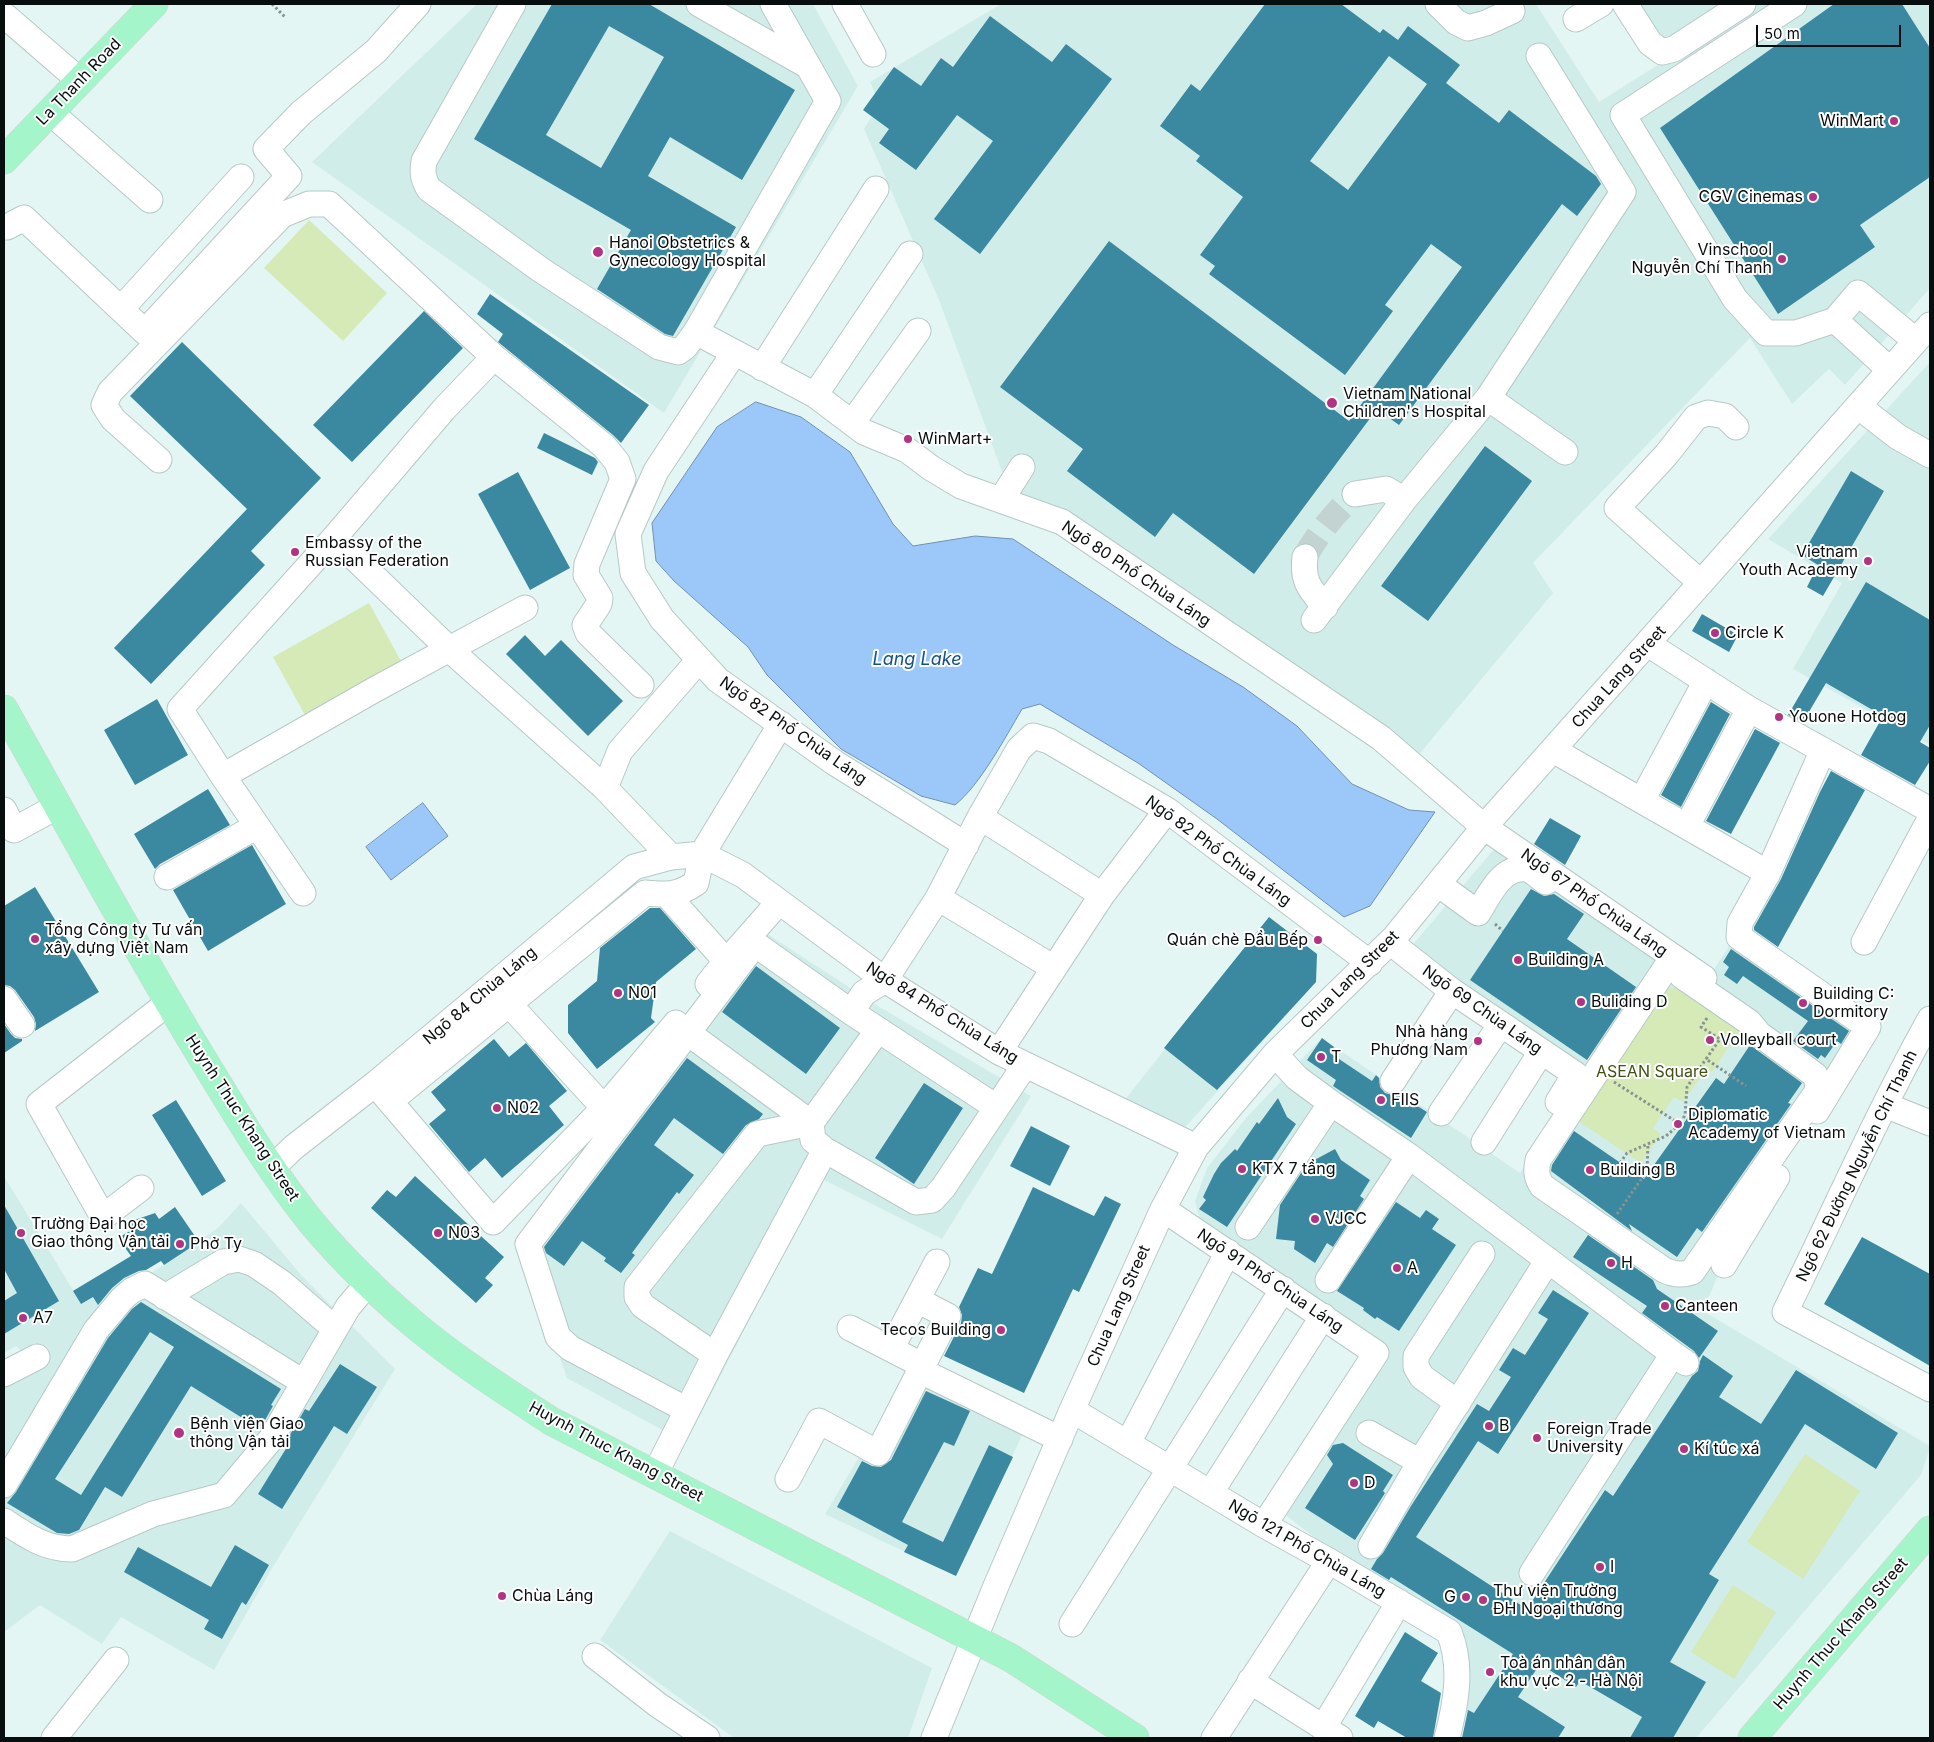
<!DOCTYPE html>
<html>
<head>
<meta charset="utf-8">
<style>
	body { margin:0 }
	#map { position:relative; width:1934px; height:1742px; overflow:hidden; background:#e4f6f4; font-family:Inter,sans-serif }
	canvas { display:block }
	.frame { position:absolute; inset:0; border:5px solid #080e0d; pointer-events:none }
	.scale { position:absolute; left:1756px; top:25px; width:145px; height:22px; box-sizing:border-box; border:2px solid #080e0d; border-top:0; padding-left:6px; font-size:15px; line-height:18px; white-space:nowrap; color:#080e0d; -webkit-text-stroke:4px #fff; paint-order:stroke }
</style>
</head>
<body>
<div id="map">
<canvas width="1934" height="1742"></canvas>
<div class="frame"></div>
<div class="scale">50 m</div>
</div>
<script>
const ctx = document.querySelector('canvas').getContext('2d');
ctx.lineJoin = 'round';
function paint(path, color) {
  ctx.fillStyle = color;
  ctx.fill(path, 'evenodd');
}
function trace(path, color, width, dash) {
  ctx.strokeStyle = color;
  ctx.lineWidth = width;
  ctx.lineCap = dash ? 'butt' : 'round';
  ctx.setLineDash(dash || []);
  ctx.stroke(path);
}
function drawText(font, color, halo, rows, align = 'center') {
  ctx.font = font + ' Inter,sans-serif';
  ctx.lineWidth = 4;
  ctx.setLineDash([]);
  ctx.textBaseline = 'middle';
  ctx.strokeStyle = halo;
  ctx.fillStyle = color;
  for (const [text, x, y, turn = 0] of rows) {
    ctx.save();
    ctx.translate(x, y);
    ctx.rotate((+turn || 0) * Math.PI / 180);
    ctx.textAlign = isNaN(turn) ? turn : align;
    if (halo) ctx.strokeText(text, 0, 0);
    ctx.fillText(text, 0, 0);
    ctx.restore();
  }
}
paint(new Path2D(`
	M477 4H813L858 86 664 413 312 162Z
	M1001 4H1536L1599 102 1754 4H1930V288L1845 385 1829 369 1792 404 1750 338 1533 563 1553 593 1417 757 1059 512 1008 488 939 300 864 129 872 116 875 94 870 82Z
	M1630 4H1734L1662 45Z
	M1930 362V745L1793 669 1842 583 1768 539Z
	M1501 841 1704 984 1734 939 1864 1027 1730 1247 1703 1311 1930 1446V1448L1921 1475 1696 1738H1502L1474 1721 1449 1686 1458 1629 1331 1550 1279 1510 1381 1353 1203 1231 1195 1201 1207 1168 1246 1118 1322 1038 1520 1173 1584 1073 1409 949Z
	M1269 917 1317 954 1316 982 1180 1133 1124 1101Z
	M769 935 878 1006 1031 1096 942 1239 822 1179 686 1443 567 1378 519 1240 743 947Z
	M4 1176 73 1290 120 1263 135 1284 218 1228 241 1203 302 1276 395 1369 274 1565 214 1670 121 1617 102 1644 40 1605 4 1632V1396L5 1393 4 1383 28 1358 16 1346 4 1353Z
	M922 1380 1026 1427 956 1576 825 1514 862 1452Z
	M670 1531 932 1668 908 1738H734L600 1640Z`), '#d1edea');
paint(new Path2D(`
	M309 220 387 293 343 341 264 268Z
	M369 603 401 661 305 715 273 657Z
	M1668 988 1682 989 1741 1029 1712 1072 1707 1068 1683 1102 1674 1097 1653 1128 1661 1134 1641 1163 1571 1116 1588 1107 1631 1043 1660 990Z
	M1805 1454 1860 1491 1803 1579 1747 1542Z
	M1733 1585 1776 1612 1734 1679 1691 1652Z`), '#d5eab6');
const water = new Path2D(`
	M756 402 801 417 850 452 893 524 913 546 975 536 1013 539 1173 645 1243 687 1297 726 1352 784 1409 810 1435 812 1370 906 1344 917 1217 819 1138 763 1040 704 1022 709C1005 738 980 785 955 805L921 796 841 749 767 675 748 647 674 581 656 561 652 523 717 427Z
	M423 803 448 836 391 880 366 847Z`);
paint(water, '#9cc8f9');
trace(water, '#7090b2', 1);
paint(new Path2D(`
	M552 4H649L795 90 742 180 670 137 648 176 736 227 673 336 665 334 597 289 631 230 474 139ZM609 26 664 57 601 168 546 135Z
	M1265 4H1341L1380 33 1383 29 1398 40 1408 26 1460 65 1446 83 1499 123 1509 110 1596 176 1601 184 1577 216 1562 204 1399 425 1377 409 1254 574 1173 513 1155 537 1067 471 1083 449 1000 387 1109 241 1349 421 1462 267 1431 244 1385 305 1393 311 1345 375 1209 274 1215 266 1200 255 1243 197 1196 161 1200 156 1160 126 1191 84 1200 91ZM1389 56 1427 84 1348 190 1310 161Z
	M1834 4H1902L1930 48V177L1860 225 1875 247 1778 314 1660 128Z
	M990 16 1052 62 1066 44 1112 79 980 254 934 219 993 141 957 115 916 170 879 143 889 129 863 110 894 67 921 86 941 58 953 67Z
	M490 294 649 405 621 443 613 435 498 342 503 334 477 314Z
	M424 311 463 348 352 462 313 425Z
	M182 342 321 478 251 551 265 565 151 684 114 648 247 509 130 396Z
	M544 433 595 458 598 462 592 475 537 448Z
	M1485 446 1532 481 1428 621 1381 586Z
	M1851 471 1884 491 1823 596 1807 587 1818 565 1802 555Z
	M518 472 570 568 530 590 478 494Z
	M1866 582 1930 620V725L1920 742 1930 748V761L1915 785 1861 755 1883 716 1826 683 1803 722 1788 715Z
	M1702 614 1738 635 1729 652 1692 631Z
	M525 635 545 656 561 640 623 701 588 736 506 654Z
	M157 699 188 755 135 785 104 730Z
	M1711 702 1730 714 1681 807 1661 795Z
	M1755 729 1780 743 1731 834 1706 821Z
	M1831 771 1865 790 1778 947 1754 930V927L1781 879 1820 792Z
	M208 789 230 825 160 864 155 869 134 834Z
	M1550 818 1581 836 1565 865 1534 844Z
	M252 845 286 904 208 951 173 890Z
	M35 887 99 992 35 1031 36 1024 34 1017 15 990 10 986 4 985V906Z
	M1531 889 1544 896 1554 894 1584 914 1567 939 1636 987 1587 1060 1470 980Z
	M650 908H660L696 949 656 982 651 1018 655 1022 597 1069 568 1033V1005L597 981 600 948Z
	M1269 917 1317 954 1316 982 1217 1090 1164 1048Z
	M1731 949 1849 1031 1841 1044 1837 1041 1825 1058 1821 1055 1818 1059 1793 1041 1808 1021 1743 976 1737 984 1724 975 1729 967 1723 962Z
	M756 966 840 1028 806 1074 722 1012Z
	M4 1024 11 1034 15 1038 22 1039V1041L4 1053Z
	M1322 1038 1334 1047 1330 1053 1372 1081 1376 1075 1379 1078 1380 1087 1385 1093 1392 1095 1398 1094 1427 1112 1411 1138 1333 1086 1336 1080 1307 1060Z
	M494 1039 509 1057 526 1043 567 1091 549 1106 564 1125 502 1178 485 1158 469 1172 429 1124 446 1110 431 1092Z
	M1750 1045 1802 1083 1788 1103 1791 1104 1702 1232 1697 1228 1677 1257 1629 1224 1632 1231 1551 1171 1552 1165 1574 1131 1644 1179 1716 1078 1724 1084Z
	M687 1058 763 1114 759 1119 746 1125 723 1154 674 1118 654 1145 694 1175 679 1194 677 1192 632 1253 635 1255 621 1273 604 1261 606 1258 582 1241 564 1266 546 1253 544 1247Z
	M924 1083 963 1108 914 1184 875 1158Z
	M1278 1098 1287 1117 1296 1124 1227 1227 1199 1209 1206 1200 1203 1197 1214 1174 1221 1163 1235 1149 1237 1151 1257 1122 1259 1124Z
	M176 1100 226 1181 202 1196 152 1115Z
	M1031 1126 1070 1146 1050 1186 1010 1166Z
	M1335 1149 1341 1160 1370 1180 1360 1196 1364 1199 1333 1247 1327 1243 1315 1263 1294 1249 1295 1241 1276 1239 1280 1205 1307 1164Z
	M415 1176 504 1257 485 1278 493 1285 476 1303 371 1208 387 1190 396 1197Z
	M1033 1187 1094 1216 1105 1196 1121 1204 1079 1292 1073 1289 1024 1393 944 1356 961 1323 962 1315 959 1307 978 1268 992 1274Z
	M1396 1202 1420 1218 1426 1210 1439 1219 1432 1229 1456 1245 1399 1331 1377 1317 1375 1319 1363 1310 1364 1308 1337 1291Z
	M4 1205 59 1301 4 1334V1301L17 1293 4 1269Z
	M175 1207 199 1242 164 1265 161 1261 146 1270 139 1271 124 1278 112 1288 98 1305 93 1297 81 1304 73 1291 131 1256 118 1238 130 1231 126 1223 155 1213 159 1219Z
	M1588 1235 1653 1280 1657 1289 1718 1331 1699 1358 1694 1351 1642 1313 1647 1306 1573 1257Z
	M1862 1237 1930 1274V1366L1824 1304Z
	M1553 1290 1589 1313 1498 1454 1478 1441 1416 1537 1527 1609 1605 1490 1613 1496 1692 1376 1698 1371 1700 1361 1703 1355 1733 1376 1719 1397 1761 1424 1796 1370 1898 1433 1876 1469 1805 1424 1709 1574 1719 1580 1670 1662 1706 1682 1673 1738H1630L1642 1717 1580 1681 1576 1687 1540 1664 1518 1697 1565 1727 1558 1738H1462L1468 1710 1474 1713 1513 1654 1391 1577 1389 1580 1371 1569 1377 1559 1383 1553 1411 1506 1477 1404 1489 1411 1511 1377 1499 1370 1513 1348 1525 1355 1548 1319 1538 1313Z
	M141 1302 281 1389 271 1405 273 1406 260 1429 191 1386 122 1497 105 1487 79 1530 69 1534 57 1533 7 1503 16 1492 108 1338 132 1309ZM150 1332 174 1347 81 1495 55 1479Z
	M340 1364 377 1387 347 1434 334 1426 282 1509 258 1494 287 1447 284 1445 305 1409 309 1411Z
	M926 1391 970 1411 954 1446 944 1442 902 1522 943 1542 989 1445 1013 1457 956 1576 904 1552 908 1545 837 1507 862 1461 872 1466 881 1467 891 1460Z
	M1343 1443 1393 1475 1383 1491 1385 1493 1355 1540 1305 1508 1333 1464 1327 1455 1333 1445Z
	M235 1545 269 1565 246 1605 242 1602 222 1639 204 1629 209 1620 124 1572 138 1547 211 1587Z
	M1405 1632 1438 1653 1421 1681 1441 1693 1433 1738H1407L1378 1721 1374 1728 1355 1716Z`), '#3b89a0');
trace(new Path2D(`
	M1305 557C1318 533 1335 513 1355 494`), '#c3d3d1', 25, [25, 12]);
const minor = new Path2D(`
	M513 4 424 161C422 173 423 179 429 189L541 270 659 347 678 352 685 347 696 332 828 101 773 4
	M699 4 808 66
	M845 4 873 54
	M1438 4 1456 22 1468 28 1486 23 1512 11
	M1625 4 1650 43 1662 52 1674 49 1743 4
	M1794 4 1623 115 1735 299 1766 333H1796L1835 320 1858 293 1916 341
	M4 15 79 80
	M1576 19 1601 4
	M50 112 150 200
	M7 227 24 218 145 332 289 176 266 149 301 113 376 51 418 4
	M121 309 241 177
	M1835 320 1890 370
	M696 332 815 395 864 432 907 450 931 468 961 486 1062 522 1381 738 1484 827 1704 978
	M734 353 656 471 628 534 633 573 662 619 718 680 835 763 966 845
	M494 357 445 408 334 538 180 709 223 776 374 690 525 608
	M762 368 876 189
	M815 395 910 254
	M1488 398 1565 452
	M1858 406 1898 437 1930 455
	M852 423 918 331
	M159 460 113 419 104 405 110 392 282 215 309 204H329L494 357 604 446 617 462 623 479 587 564 586 575 600 598 599 604 585 625 588 633 641 685
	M1355 494 1386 489 1404 500
	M1001 500 1022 467
	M334 538 449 649 605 788 671 857
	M1305 557C1302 582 1310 589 1325 607
	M1701 583 1617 508 1666 455 1696 417 1708 413 1725 416 1736 427
	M1314 620 1404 500 1488 398 1623 192 1539 56
	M1648 644 1749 709 1930 810
	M1553 750 1768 873 1823 750
	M223 776 303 893
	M605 788 620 751 699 660
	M1642 800 1706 681
	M4 810 14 830 58 806
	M980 817 1102 895
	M1687 826 1749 709
	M702 854 743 875 885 980 999 1052 1196 1147
	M1768 873 1740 923 1739 937 1868 1027 1817 1111
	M167 877 257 826
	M1438 884 1478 913C1488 897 1502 865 1526 869 1532 870 1540 878 1546 882
	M668 896 726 961 708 984
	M938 898 1054 968
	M1390 942 1452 991 1575 1074 1558 1102
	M1864 942 1930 819
	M735 952 779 902
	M1667 966 1538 1160C1536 1171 1536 1177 1542 1186L1664 1270C1675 1275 1682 1275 1692 1272L1817 1092 1818 1083 1815 1075 1759 1034 1749 1022 1682 976
	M498 992 604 1108
	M4 999 22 1025
	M851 1012 864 993 885 980 938 898 980 817 1019 749 1033 736 1049 741 1167 810 1370 963
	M1930 1019C1877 1114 1833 1215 1785 1312L1930 1389
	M878 1030 811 1123 813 1140 825 1150 916 1202 932 1200 943 1188 1025 1065
	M688 1033 811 1123
	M999 1052 1102 895 1167 810
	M1275 1054 1297 1078 1331 1103 1409 1156 1673 1354 1686 1363
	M1393 1081 1452 991
	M375 1084 493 1222 604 1108 676 1023
	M390 1101 645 893C666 895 677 896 696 883L702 854 781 724
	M1885 1105 1930 1123
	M1441 1113 1501 1024
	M1484 1142 1541 1052
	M272 1168 294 1147 375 1084 634 867 671 857 702 854
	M141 1188 103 1217 39 1104 168 1003
	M1163 1209 1376 1353 1264 1525
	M1248 1227 1331 1103
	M1724 1265 1777 1177
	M1328 1280 1409 1156
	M165 1297 223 1262 239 1259 254 1264 282 1283 335 1329
	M850 1328 916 1362 919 1370 1060 1439
	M891 1349 937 1262
	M715 1355 643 1306 637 1297V1287L757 1134 811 1123
	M4 1374 37 1357
	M1458 1403 1422 1377 1416 1367V1356L1482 1254
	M687 1410 570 1348 558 1337 528 1244 755 944 851 1012 996 1107
	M1072 1410 1264 1525 1329 1561 1449 1632C1463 1667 1456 1703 1447 1738
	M1369 1433 1420 1462
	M1128 1443 1228 1252
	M655 1474 715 1355 825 1150
	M788 1479 819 1421 878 1453 948 1316 921 1302
	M4 1485 96 1330 122 1299 131 1291 145 1284 303 1382
	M1211 1492 1323 1316
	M4 1521C25 1535 45 1549 72 1549L153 1514 224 1495 271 1439 348 1307 369 1282
	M1371 1546 1420 1462 1548 1260
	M1532 1573 1673 1354
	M1072 1624 1283 1289
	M595 1656 658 1705 707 1738
	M1250 1681 1340 1738
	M1323 1728 1399 1602
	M54 1738 116 1660
	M934 1738 996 1586 1072 1410 1163 1209 1196 1147 1275 1054 1394 938 1484 827 1930 325
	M1214 1738 1329 1561`);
const major = new Path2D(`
	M4 160 154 4
	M4 709C68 823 130 939 198 1051 234 1110 269 1170 312 1223 343 1260 379 1295 416 1326 458 1361 505 1391 551 1421L1011 1658 1135 1738
	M1752 1738 1930 1530`);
trace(minor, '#b7c9c7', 27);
trace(major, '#d3d4d3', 29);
trace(new Path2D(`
	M272 4 286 18
	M1495 924 1503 931
	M1707 1018 1701 1027 1720 1039 1706 1059 1746 1086
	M1614 1082 1680 1124
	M1620 1163 1627 1153 1666 1136 1680 1124 1685 1115 1687 1087 1706 1059
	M1617 1214 1647 1171 1648 1144`), '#869391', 3, [2.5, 2.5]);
trace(minor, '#fff', 25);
trace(major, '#a4f5c9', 28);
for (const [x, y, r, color] of [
	[1894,121,5,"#b13382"],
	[1813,197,5,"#b13382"],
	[598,252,6,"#b13382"],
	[1782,259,5,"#b13382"],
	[1332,403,6,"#b13382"],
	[908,439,5,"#b13382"],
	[295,552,5,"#b13382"],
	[1868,561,5,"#b13382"],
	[1715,633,5,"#b13382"],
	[1779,717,5,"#b13382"],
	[35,939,5,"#b13382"],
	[1318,940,5,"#b13382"],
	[1518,960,5,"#b13382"],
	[618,993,5,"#b13382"],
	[1581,1002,5,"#b13382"],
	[1803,1003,5,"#b13382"],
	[1710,1040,5,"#b13382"],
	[1478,1041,5,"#b13382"],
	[1321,1057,5,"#b13382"],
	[1381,1100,5,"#b13382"],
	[497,1108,5,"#b13382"],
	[1678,1124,5,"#b13382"],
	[1242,1169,5,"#b13382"],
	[1590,1170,5,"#b13382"],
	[1315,1219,5,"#b13382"],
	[21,1233,5,"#b13382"],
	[438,1233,5,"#b13382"],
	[180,1244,5,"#b13382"],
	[1611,1263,5,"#b13382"],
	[1397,1268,5,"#b13382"],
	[1665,1306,5,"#b13382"],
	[23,1318,5,"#b13382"],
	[1001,1330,5,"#b13382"],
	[1489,1426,5,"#b13382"],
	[179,1433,6,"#b13382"],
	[1537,1438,5,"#b13382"],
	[1684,1449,5,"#b13382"],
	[1354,1483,5,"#b13382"],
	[1600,1567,5,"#b13382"],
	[502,1596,5,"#b13382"],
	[1466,1597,5,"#b13382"],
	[1483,1600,5,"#b13382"],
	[1490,1672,5,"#b13382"]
]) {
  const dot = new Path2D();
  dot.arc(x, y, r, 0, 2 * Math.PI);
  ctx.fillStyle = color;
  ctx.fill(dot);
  trace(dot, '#fff', 2);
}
drawText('16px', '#080e0d', '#fff', [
	["La Thanh Road",79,82,-46],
	["Ngõ 80 Phố Chùa Láng",1136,574,34],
	["Chua Lang Street",1619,677,-48],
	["Ngõ 82 Phố Chùa Láng",793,731,35],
	["Ngõ 82 Phố Chùa Láng",1218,851,36],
	["Ngõ 67 Phố Chùa Láng",1594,903,35],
	["Chua Lang Street",1350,980,-45],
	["Ngõ 84 Chùa Láng",480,996,-40],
	["Ngõ 69 Chùa Láng",1482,1010,35],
	["Ngõ 84 Phố Chùa Láng",942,1013,32],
	["Huynh Thuc Khang Street",242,1118,57],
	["Ngõ 62 Đường Nguyễn Chí Thanh",1857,1166,-64],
	["Ngõ 91 Phố Chùa Láng",1270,1281,34],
	["Chua Lang Street",1119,1306,-66],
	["Huynh Thuc Khang Street",616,1452,28],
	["Ngõ 121 Phố Chùa Láng",1307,1549,30],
	["Huynh Thuc Khang Street",1841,1634,-49]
]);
drawText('16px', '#080e0d', '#fff', [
	["WinMart",1884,121,"right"],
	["CGV Cinemas",1803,197,"right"],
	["Hanoi Obstetrics &",609,243],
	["Gynecology Hospital",609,261],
	["Vinschool",1772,250,"right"],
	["Nguyễn Chí Thanh",1772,268,"right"],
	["Vietnam National",1343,394],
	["Children's Hospital",1343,412],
	["WinMart+",918,439],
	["Embassy of the",305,543],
	["Russian Federation",305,561],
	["Vietnam",1858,552,"right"],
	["Youth Academy",1858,570,"right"],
	["Circle K",1725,633],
	["Youone Hotdog",1789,717],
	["Tổng Công ty Tư vấn",45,930],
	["xây dựng Việt Nam",45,948],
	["Quán chè Đầu Bếp",1308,940,"right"],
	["Building A",1528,960],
	["N01",628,993],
	["Building C:",1813,994],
	["Dormitory",1813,1012],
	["Buliding D",1591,1002],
	["Nhà hàng",1468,1032,"right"],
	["Phương Nam",1468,1050,"right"],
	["Volleyball court",1720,1040],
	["T",1331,1057],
	["FIIS",1391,1100],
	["N02",507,1108],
	["Diplomatic",1688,1115],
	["Academy of Vietnam",1688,1133],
	["KTX 7 tầng",1252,1169],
	["Building B",1600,1170],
	["VJCC",1325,1219],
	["Trường Đại học",31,1224],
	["Giao thông Vận tải",31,1242],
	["N03",448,1233],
	["Phở Ty",190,1244],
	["H",1621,1263],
	["A",1407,1268],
	["Canteen",1675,1306],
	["A7",33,1318],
	["Tecos Building",991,1330,"right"],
	["Bệnh viện Giao",190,1424],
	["thông Vận tải",190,1442],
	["B",1499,1426],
	["Foreign Trade",1547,1429],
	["University",1547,1447],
	["Kí túc xá",1694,1449],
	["D",1364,1483],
	["I",1610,1567],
	["Thư viện Trường",1493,1591],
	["ĐH Ngoại thương",1493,1609],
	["Chùa Láng",512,1596],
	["G",1456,1597,"right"],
	["Toà án nhân dân",1500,1663],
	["khu vực 2 - Hà Nội",1500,1681]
], 'left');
drawText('16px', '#3e5212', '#fff', [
	["ASEAN Square",1652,1072]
]);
drawText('italic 18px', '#14528c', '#fff', [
	["Lang Lake",917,660]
]);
</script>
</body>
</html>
